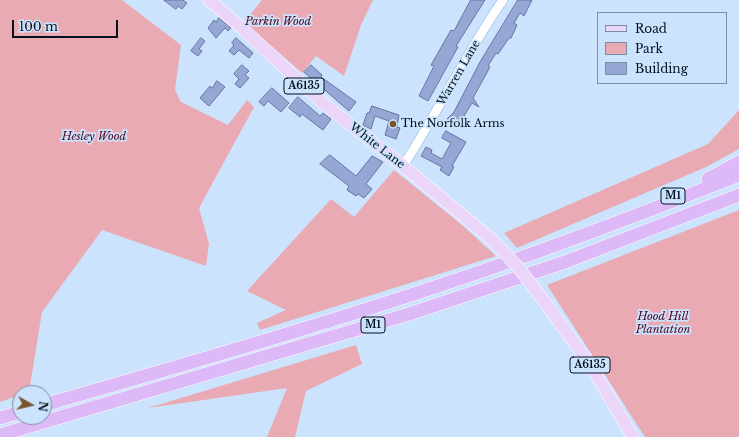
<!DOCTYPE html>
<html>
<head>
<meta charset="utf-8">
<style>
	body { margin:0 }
	#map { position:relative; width:739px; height:437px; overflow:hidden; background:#cbe3fc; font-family:"Libre Baskerville",serif }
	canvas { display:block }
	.legend { position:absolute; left:597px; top:12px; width:130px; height:72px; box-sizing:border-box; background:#cbe3fc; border:1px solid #7b8ea3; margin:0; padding:5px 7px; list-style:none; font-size:12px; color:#030f1d }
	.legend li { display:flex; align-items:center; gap:8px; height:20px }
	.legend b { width:20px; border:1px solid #7b8ea3 }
	.north { position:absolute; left:12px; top:385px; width:40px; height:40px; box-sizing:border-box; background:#cbe3fc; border:1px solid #7b8ea3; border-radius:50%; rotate:98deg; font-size:11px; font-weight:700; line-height:16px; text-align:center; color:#030f1d }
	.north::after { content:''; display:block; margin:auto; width:14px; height:18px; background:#77552c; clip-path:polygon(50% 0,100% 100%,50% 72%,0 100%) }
	.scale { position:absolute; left:12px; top:20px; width:106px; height:18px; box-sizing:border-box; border:2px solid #030f1d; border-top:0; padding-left:5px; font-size:12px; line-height:14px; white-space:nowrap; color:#030f1d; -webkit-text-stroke:3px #cbe3fc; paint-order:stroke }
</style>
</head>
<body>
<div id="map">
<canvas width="739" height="437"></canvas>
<ul class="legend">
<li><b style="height:5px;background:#ebd6fa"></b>Road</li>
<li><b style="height:11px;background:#eaaab3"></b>Park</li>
<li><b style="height:11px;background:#96a6d5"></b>Building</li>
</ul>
<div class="north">N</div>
<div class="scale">100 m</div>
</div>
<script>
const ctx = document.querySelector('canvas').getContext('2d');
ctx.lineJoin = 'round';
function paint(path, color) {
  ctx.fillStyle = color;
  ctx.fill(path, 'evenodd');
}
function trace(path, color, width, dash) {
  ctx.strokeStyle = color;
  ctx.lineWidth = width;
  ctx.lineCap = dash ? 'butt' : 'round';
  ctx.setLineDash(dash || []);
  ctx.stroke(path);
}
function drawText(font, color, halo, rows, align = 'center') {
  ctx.font = font + ' "Libre Baskerville",serif';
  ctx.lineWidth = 3.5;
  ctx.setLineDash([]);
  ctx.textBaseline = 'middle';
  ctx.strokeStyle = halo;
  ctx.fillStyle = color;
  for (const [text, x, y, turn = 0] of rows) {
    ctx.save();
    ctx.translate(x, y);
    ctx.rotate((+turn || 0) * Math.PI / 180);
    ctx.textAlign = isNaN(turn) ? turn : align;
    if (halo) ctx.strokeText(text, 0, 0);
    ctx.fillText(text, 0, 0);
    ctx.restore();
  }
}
paint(new Path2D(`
	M0 0H122L181 45 175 90 181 102 228 125 247 100 254 107 199 208 209 244 206 266 102 230 42 312 29 392 20 393V395L0 402Z
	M262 0H373L361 25 344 76 316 56 302 73 244 22Z
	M739 110V149L706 167 517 248 504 233 708 144Z
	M394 170 462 225 496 256 260 330 257 323 286 310 247 291 331 199 354 217Z
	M739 210V437H645L547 285Z
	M356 345 362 364 306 391 295 437H267L287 388 148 408Z`), '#eaaab3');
const building = new Path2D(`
	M164 0H183L187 3 182 9 178 6 176 9Z
	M471 0H485L456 46 458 47 428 101 419 96 434 66 431 65 451 30 453 31 455 29Z
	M518 0H532L524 16 520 13 514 23 517 25 511 38H509L498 54 496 53 488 66 490 67 473 98 479 107 472 103 458 126 447 119 454 112 480 62Z
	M219 18 231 28 228 31 225 28 216 38 208 28 214 20 216 22Z
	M201 38 205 41 199 49 202 51 198 56 191 51Z
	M236 38 253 53 249 58 239 50 234 55 229 51 234 45 232 43Z
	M242 65 249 71 245 75 249 78 240 88 235 84 239 79 234 74Z
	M311 65 322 75 321 77 356 102 349 111 304 72Z
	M217 81 225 87 209 106 200 98 210 86 212 88Z
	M272 88 289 103 281 112 268 101 264 106 259 102Z
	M298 97 320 116 323 113 331 119 323 130 302 114 300 117 289 108Z
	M372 106 399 115 397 127 400 128 396 139 385 135 389 121 375 116 371 129 363 125 367 113H369Z
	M446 131 466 142 452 166 454 167 449 176 440 170 442 167 421 156 426 147 432 150 431 153 442 159 451 143 442 138Z
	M330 155 356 176 372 156 383 162 366 184 372 189 364 198 358 194 356 196 347 190 349 186 320 164Z`);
paint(building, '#96a6d5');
trace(building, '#6775a2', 1);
const minor = new Path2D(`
	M403 166C438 112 466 53 503 0`);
const major = new Path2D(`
	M209 0 243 29 324 104 403 166 491 239
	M541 297 591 366 633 437`);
const highway = new Path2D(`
	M708 179 739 162
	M44 405C175 367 306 330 435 287 538 253 639 215 739 175
	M0 418 20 412
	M0 435 409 314 565 262 739 195`);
trace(minor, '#8cb2da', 10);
trace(major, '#fff', 13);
trace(highway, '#fff', 14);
trace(minor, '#fff', 9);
trace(major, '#ebd6fa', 12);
trace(highway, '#ddbaf7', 13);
const majorBridge = new Path2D(`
	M491 239 518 267 541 297`);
trace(majorBridge, '#fff', 13, []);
trace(majorBridge, '#ebd6fa', 12);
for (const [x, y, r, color] of [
	[393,124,4,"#77552c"]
]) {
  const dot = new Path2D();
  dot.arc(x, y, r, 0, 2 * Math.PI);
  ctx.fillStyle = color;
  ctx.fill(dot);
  trace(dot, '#cbe3fc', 1.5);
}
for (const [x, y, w] of [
	[304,86,40],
	[673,196,24],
	[373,325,24],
	[590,365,40]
]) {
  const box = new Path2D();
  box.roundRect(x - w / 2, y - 8, w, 16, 3);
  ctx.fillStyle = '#cbe3fc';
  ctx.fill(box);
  trace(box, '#030f1d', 1);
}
drawText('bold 10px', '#030f1d', null, [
	["A6135",304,86],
	["M1",673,196],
	["M1",373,325],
	["A6135",590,365]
]);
drawText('italic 11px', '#53011d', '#cbe3fc', [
	["Parkin Wood",278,22],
	["Hesley Wood",94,137],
	["Hood Hill",663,317],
	["Plantation",663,330]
]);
drawText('11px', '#030f1d', '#cbe3fc', [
	["Warren Lane",459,73,-60],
	["White Lane",377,146,38]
]);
drawText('11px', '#030f1d', '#cbe3fc', [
	["The Norfolk Arms",401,124]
], 'left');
</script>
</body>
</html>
